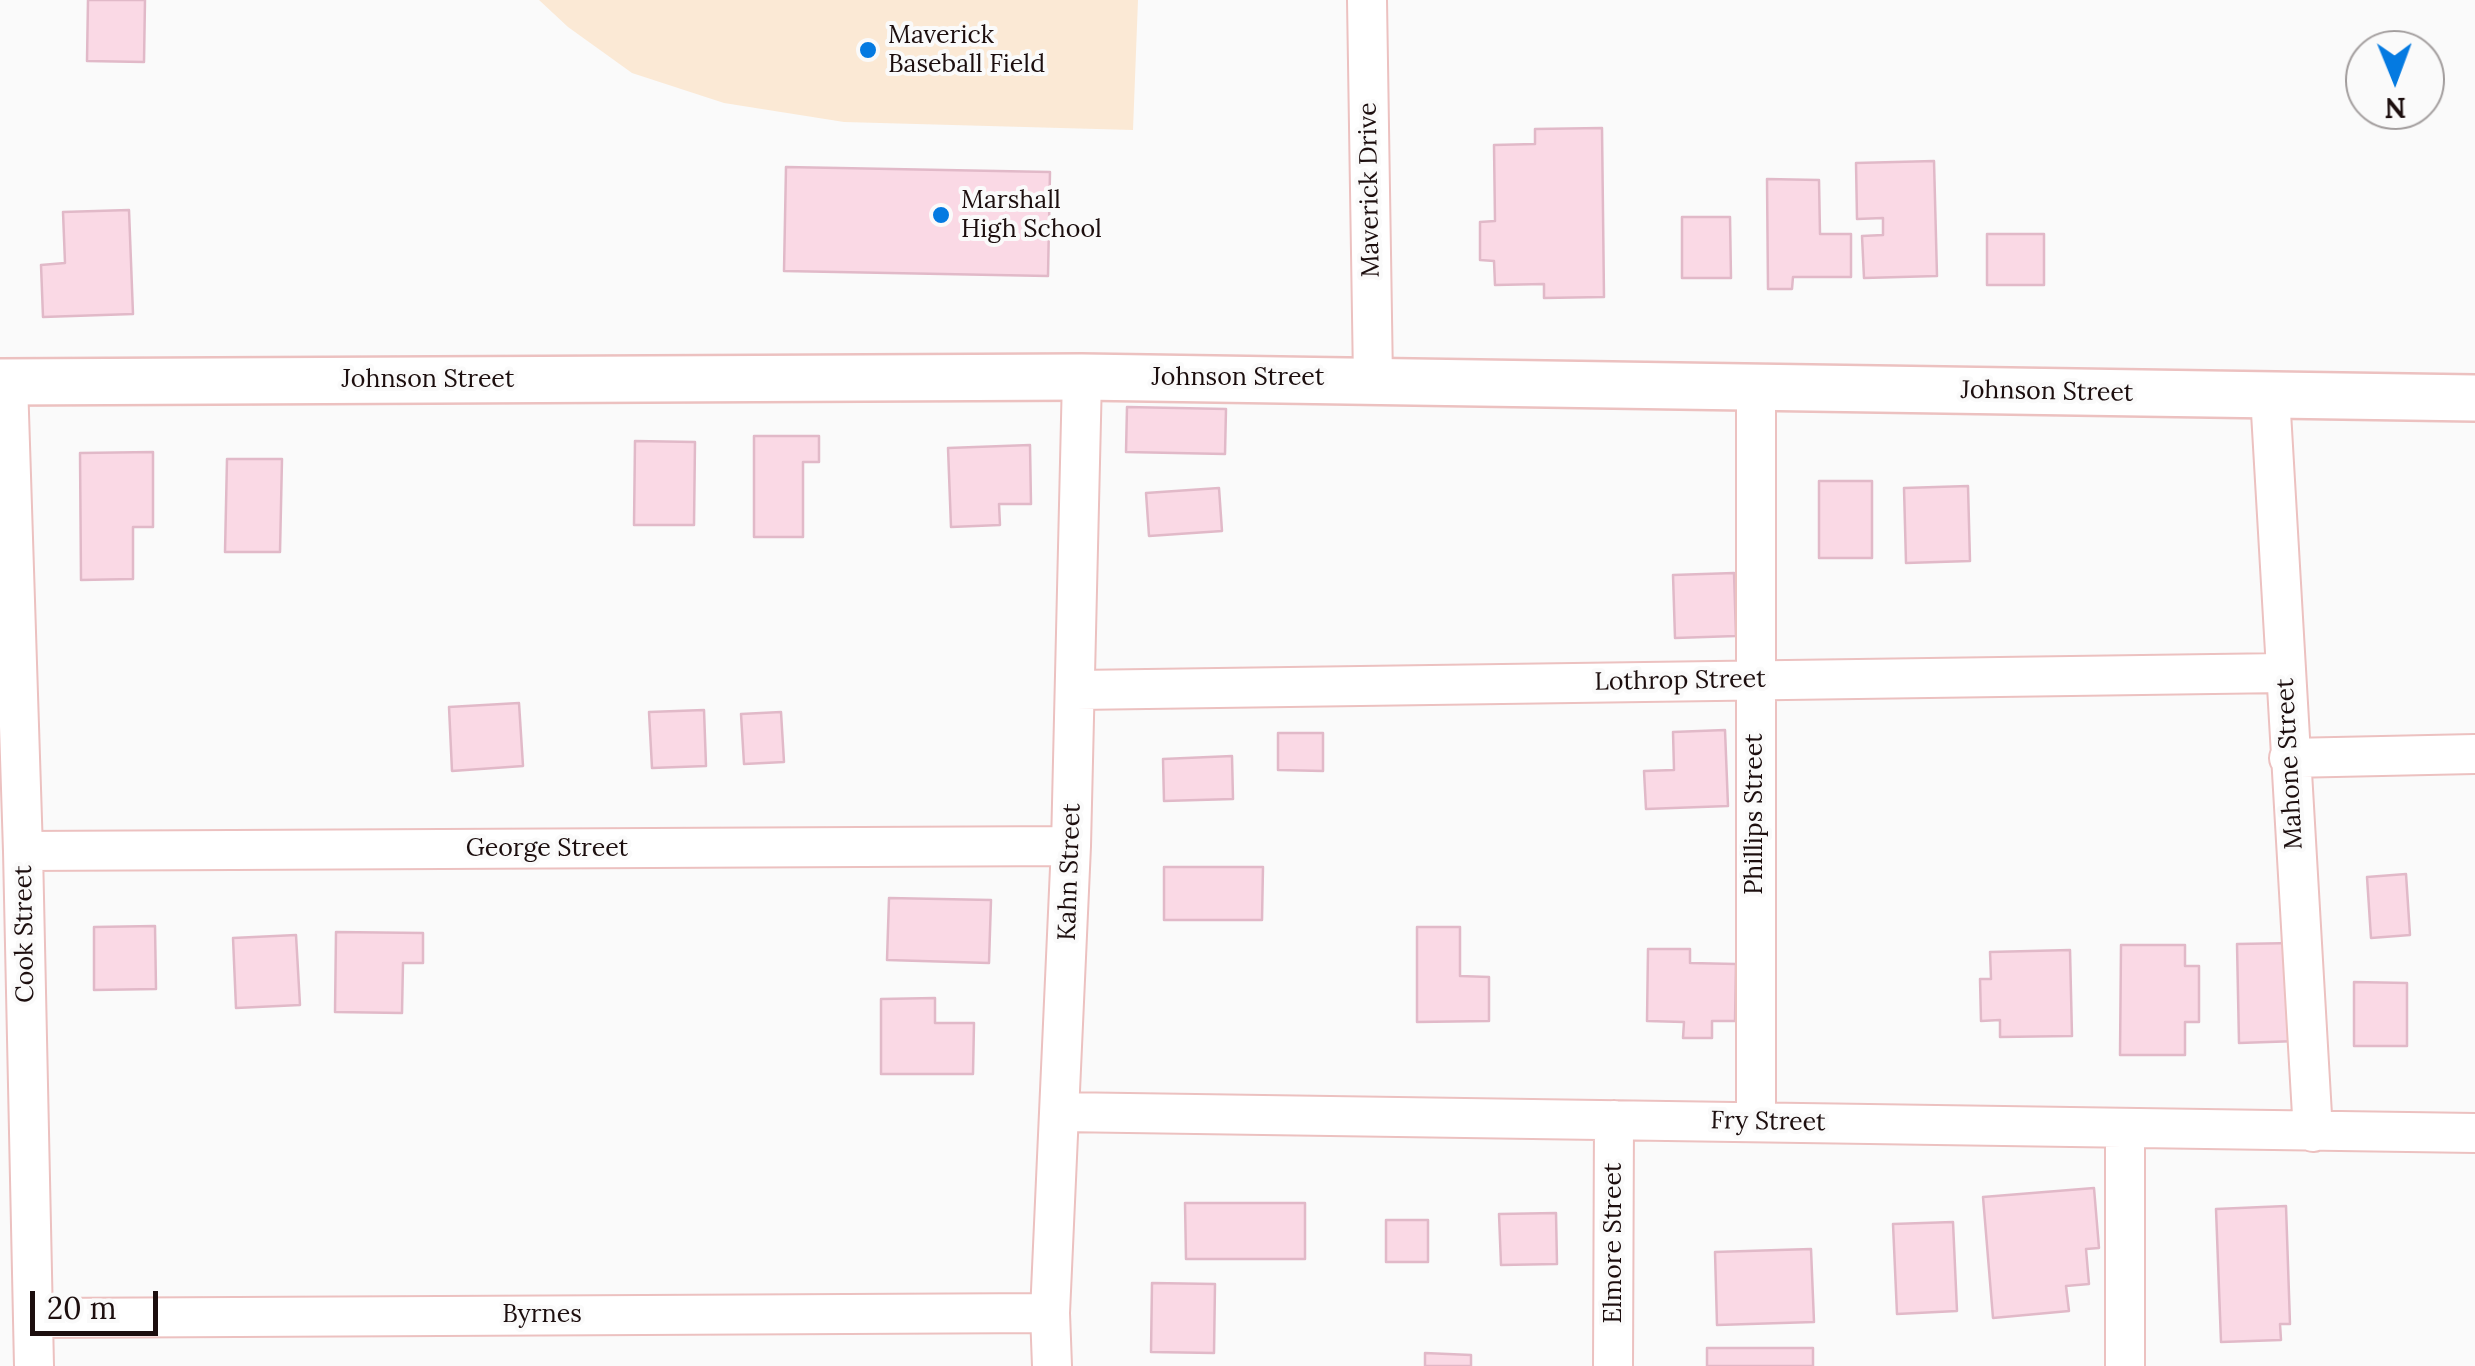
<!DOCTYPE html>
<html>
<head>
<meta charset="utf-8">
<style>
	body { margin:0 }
	#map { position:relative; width:2475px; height:1366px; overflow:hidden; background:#fafafa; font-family:Lora,serif }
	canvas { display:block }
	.north { position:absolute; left:2345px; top:30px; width:100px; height:100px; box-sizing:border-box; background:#fafafa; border:2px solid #a19c9c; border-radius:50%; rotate:179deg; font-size:28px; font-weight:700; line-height:40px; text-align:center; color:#1c0e0e }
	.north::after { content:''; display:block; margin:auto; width:35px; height:45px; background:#047ae1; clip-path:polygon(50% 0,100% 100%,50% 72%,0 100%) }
	.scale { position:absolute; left:30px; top:1291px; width:128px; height:45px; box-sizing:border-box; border:5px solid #1c0e0e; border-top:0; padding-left:12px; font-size:30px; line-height:35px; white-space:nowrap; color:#1c0e0e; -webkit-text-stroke:8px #fafafa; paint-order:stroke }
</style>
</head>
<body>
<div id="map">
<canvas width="2475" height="1366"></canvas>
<div class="north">N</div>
<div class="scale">20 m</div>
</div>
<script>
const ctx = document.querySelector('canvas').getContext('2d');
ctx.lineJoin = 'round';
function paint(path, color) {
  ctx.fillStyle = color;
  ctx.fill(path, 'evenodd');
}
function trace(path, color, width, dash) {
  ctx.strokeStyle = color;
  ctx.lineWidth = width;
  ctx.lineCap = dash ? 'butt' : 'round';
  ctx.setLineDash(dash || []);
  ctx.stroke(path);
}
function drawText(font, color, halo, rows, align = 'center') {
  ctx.font = font + ' Lora,serif';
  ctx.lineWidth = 8;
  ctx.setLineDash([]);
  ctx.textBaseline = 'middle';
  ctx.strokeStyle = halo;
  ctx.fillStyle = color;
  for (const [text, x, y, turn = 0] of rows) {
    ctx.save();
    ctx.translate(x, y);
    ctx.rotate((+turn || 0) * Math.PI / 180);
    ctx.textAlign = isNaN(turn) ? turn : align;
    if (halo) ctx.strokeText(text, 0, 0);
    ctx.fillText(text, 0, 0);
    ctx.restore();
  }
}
paint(new Path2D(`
	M539 0H1138L1133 130 844 122 724 103 632 73 568 27Z`), '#fbe9d5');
const building = new Path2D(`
	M88 0H145L144 62 87 61Z
	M1602 128 1604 297 1544 298V284L1495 285 1494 261 1480 260V222L1495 221 1494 145 1535 144V129Z
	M1934 161 1937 276 1864 278 1862 236 1883 235V218L1857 219 1856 163Z
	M786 167 1050 172 1048 276 784 271Z
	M1767 179 1819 180 1820 234H1851V277H1793L1792 289H1768Z
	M129 210 133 314 43 317 41 265 65 263 63 212Z
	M1682 217H1730L1731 278H1682Z
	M1987 234H2044V285H1987Z
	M1127 407 1226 409 1225 454 1126 452Z
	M754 436H819V462H803V537H754Z
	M635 441 695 442 694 525H634Z
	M1030 445 1031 504H999L1000 525 951 527 948 448Z
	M153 452V527H133V579L81 580 80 453Z
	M227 459H282L280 552H225Z
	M1819 481H1872V558H1819Z
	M1968 486 1970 561 1906 563 1904 488Z
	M1219 488 1222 531 1149 536 1146 493Z
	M1734 573 1736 636 1675 638 1673 575Z
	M519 703 523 766 452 771 449 707Z
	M704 710 706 766 652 768 649 712Z
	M781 712 784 762 744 764 741 714Z
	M1725 730 1728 806 1646 809 1644 771 1674 770 1673 732Z
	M1278 733H1323V771L1278 770Z
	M1232 756 1233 799 1164 801 1163 759Z
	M1164 867H1263L1262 920H1164Z
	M2406 874 2410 935 2371 938 2367 877Z
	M889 898 991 900 989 963 887 960Z
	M155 926 156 989 94 990V927Z
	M1417 927H1460V976L1489 977V1021L1417 1022Z
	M336 932 423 933V963H403L402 1013 335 1012Z
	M296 935 300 1005 236 1008 233 938Z
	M2295 943 2298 1041 2239 1043 2237 944Z
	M2121 945H2185V966H2199V1022H2185V1055H2120Z
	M1648 949H1690V963L1736 964 1735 1021H1712V1038H1683L1684 1022 1647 1021Z
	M2070 950 2072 1036 2000 1037V1020L1981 1021 1980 979H1991L1990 952Z
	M2354 982 2407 983V1046H2354Z
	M935 998V1023H974L973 1074H881V999Z
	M2094 1188 2099 1248 2086 1249 2089 1284 2066 1286 2069 1311 1993 1318 1983 1197Z
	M1185 1203H1305V1259H1186Z
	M2286 1206 2290 1324H2280L2281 1340 2221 1342 2216 1209Z
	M1556 1213 1557 1264 1501 1265 1499 1214Z
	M1386 1220H1428V1262H1386Z
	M1953 1222 1957 1311 1897 1314 1893 1224Z
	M1811 1249 1814 1322 1717 1325 1715 1252Z
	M1152 1283 1215 1284 1214 1353 1151 1352Z
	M1707 1348H1813V1366H1707Z
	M1425 1353 1471 1355V1366H1425Z`);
paint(building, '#fad9e5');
trace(building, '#e1b9c8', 2.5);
const minor = new Path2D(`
	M1367 0 1373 379
	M8 382 23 851 34 1366
	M1756 387V1122
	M2270 395 2313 1132
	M1076 690 2284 673
	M2289 758 2475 754
	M23 851 1071 846
	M1061 1112C1532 1119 2003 1130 2475 1133
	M34 1318 1050 1313
	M1052 1366 1050 1313 1071 846 1082 377
	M1613 1366 1614 1120
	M2125 1366V1132`);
const tertiary = new Path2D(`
	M0 382 1082 377 2475 398`);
trace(minor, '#ecc1c0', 42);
trace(tertiary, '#ecc1c0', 50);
trace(minor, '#fff', 38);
trace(tertiary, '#fff', 45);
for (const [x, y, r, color] of [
	[868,50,10,"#047ae1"],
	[941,215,10,"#047ae1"]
]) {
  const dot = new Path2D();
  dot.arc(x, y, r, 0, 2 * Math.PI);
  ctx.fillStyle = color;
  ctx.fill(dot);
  trace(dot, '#fafafa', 4);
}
drawText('25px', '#1c0e0e', '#fafafa', [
	["Maverick",888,36],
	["Baseball Field",888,65],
	["Marshall",961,201],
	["High School",961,230]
], 'left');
drawText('25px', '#1c0e0e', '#fafafa', [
	["Maverick Drive",1370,190,-91],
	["Johnson Street",1238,378],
	["Johnson Street",428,380],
	["Johnson Street",2047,392,1],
	["Lothrop Street",1680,681,-1],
	["Mahone Street",2290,764,-93],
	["Phillips Street",1755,814,-90],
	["George Street",547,849],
	["Kahn Street",1070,872,-88],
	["Cook Street",25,934,-91],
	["Fry Street",1768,1122,1],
	["Elmore Street",1614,1243,-90],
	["Byrnes",542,1315]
]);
</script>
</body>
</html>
